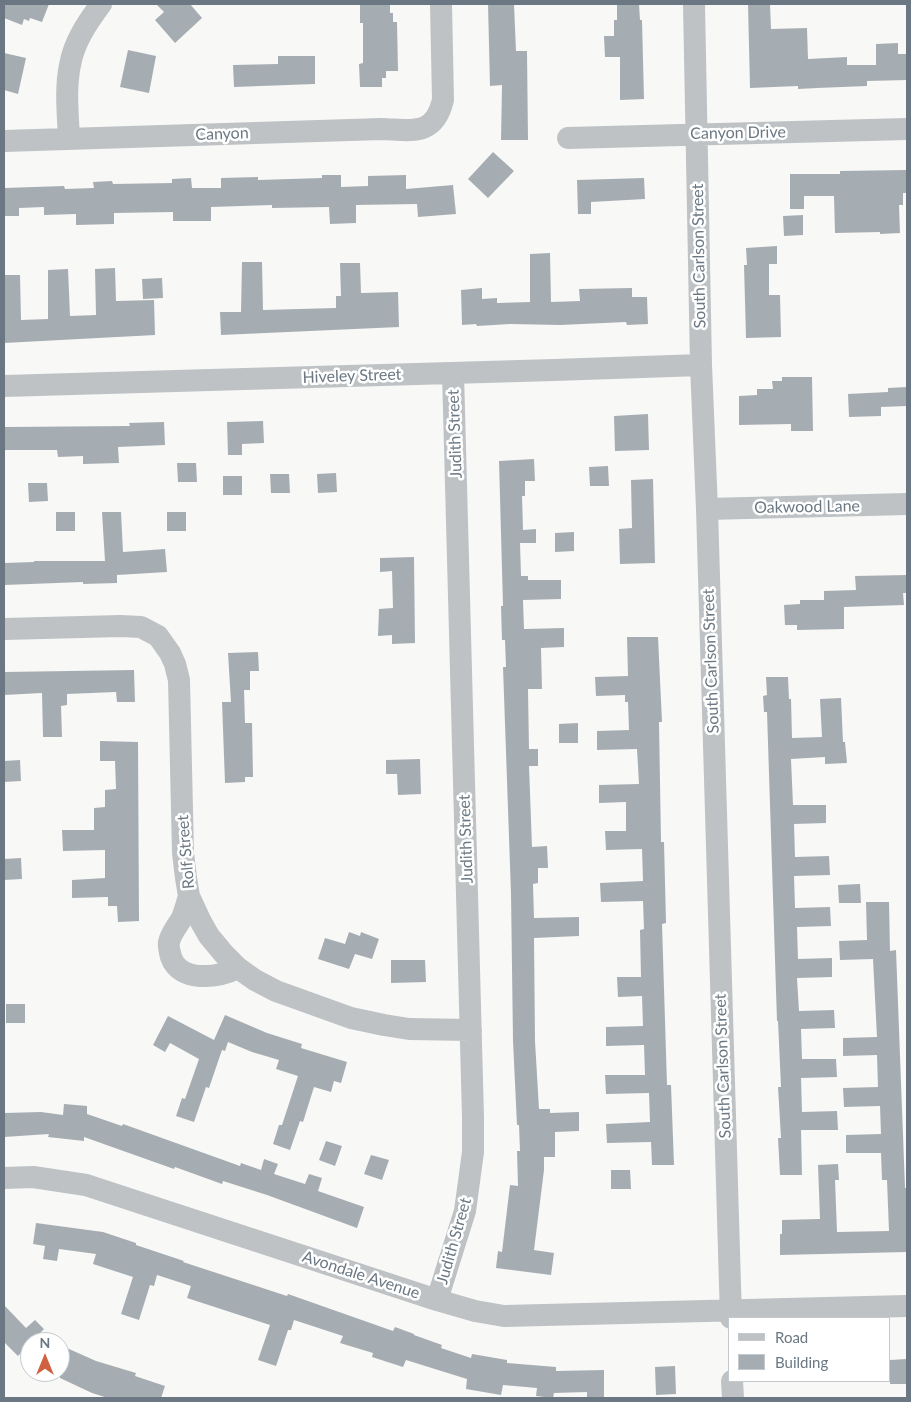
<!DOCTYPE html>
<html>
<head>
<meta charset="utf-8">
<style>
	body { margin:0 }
	#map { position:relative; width:911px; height:1402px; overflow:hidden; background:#f8f8f6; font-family:Lato,sans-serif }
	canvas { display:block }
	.frame { position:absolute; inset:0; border:5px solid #6b7883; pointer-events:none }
	.legend { position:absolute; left:728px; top:1317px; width:162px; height:65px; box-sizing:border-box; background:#fff; border:1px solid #c4c9cd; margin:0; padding:6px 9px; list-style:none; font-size:15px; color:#6b7883 }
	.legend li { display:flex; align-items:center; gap:10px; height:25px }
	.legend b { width:25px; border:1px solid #c4c9cd }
	.north { position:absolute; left:20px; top:1332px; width:50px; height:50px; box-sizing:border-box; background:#fff; border:1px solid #c4c9cd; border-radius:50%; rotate:0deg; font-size:14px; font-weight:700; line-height:20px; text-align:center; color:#6b7883 }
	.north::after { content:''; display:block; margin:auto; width:18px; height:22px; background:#ce6240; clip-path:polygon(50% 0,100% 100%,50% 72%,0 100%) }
</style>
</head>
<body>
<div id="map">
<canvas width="911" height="1402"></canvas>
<div class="frame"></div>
<ul class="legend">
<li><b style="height:6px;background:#bec2c5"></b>Road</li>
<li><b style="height:14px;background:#a6adb2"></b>Building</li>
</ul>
<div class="north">N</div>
</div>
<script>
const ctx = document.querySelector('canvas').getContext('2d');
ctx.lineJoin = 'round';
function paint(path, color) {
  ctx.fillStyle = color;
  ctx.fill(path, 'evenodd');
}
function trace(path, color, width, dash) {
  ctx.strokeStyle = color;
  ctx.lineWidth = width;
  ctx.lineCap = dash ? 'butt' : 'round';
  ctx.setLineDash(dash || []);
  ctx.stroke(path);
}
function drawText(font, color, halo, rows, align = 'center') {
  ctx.font = font + ' Lato,sans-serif';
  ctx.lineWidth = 5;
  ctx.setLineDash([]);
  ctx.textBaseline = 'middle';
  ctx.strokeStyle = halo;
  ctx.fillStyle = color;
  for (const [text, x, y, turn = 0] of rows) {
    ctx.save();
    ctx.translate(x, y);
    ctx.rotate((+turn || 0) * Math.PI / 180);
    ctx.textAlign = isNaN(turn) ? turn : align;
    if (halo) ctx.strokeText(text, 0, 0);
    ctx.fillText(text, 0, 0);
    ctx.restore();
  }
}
paint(new Path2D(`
	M4 4H49L42 22 30 18 29 21 24 19 22 25 4 18Z
	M156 4H190L202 18 175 43 155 20 164 12Z
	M390 4V13H393V22H397L398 71H386V78H382V87H360L359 64 363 63V23H360V5Z
	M488 4H514L516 51H527L528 140H501L502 85 490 86Z
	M617 4H639L640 20H642L644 99 620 100V57H605L604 36H614V20H617Z
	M748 4H770L771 29 807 28 808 59 847 57V65H876V44L898 43V54H907V80L867 81V86L817 88 798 89V86L750 88Z
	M128 50 156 56 149 93 120 87Z
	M4 53 26 58 18 94 4 90Z
	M278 56H315V84L234 87 233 65 278 64Z
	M493 152 514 171 488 198 468 179Z
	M907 170V193H903V205H899L900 233 880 234V232L835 233 834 196H804V209H790V174H840V171Z
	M322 175H341V187L368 186V176L406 175V189L453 185 456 214 418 217 417 204 356 205V223L330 224 329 207 272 208V205L211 207V221H173V212L114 213V224L76 225V214L44 215V207L19 208V216H4V188L64 186 65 189 94 188 93 182 112 181 113 184 172 183V179L191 178 192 188H221V178L258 177V180L322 178Z
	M644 178 645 199 591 202V214H578L577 180Z
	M803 215V235L784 236 783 216Z
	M777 246V264H769V295H780L781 337 746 338 744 265H747L746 248Z
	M550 253 551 302 580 301 579 289 632 288V297H647L648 324 627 325 626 322 560 325 510 324 477 326 476 324 462 325 461 290 482 288V299L497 298V303L530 302V254Z
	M242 262H262L263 310 336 308V296H341L340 263H360L361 293 398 292 399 327 221 335 220 312H241Z
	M115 268 116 301 154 300 155 335 4 343V275H20L21 320 48 319V270L68 269 70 316 96 315 95 269Z
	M162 278 163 298 143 299 142 279Z
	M782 377H812L813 431H791V424L739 425V396L757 395V389H773L772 381H782Z
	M907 387V406L881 407V416L849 417 848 394 888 392V388Z
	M648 414 649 450 615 451 614 416Z
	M263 421 264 443 242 444V455H228L227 422Z
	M164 422 165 445 118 447 119 463 83 464V456L58 457 57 450H4V427L130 426 129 423Z
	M534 459 535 481H525V496H522L523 530 536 529V543H520L521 576H528V580H561V599L523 600 524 629 564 628V647L541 648 542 689H528L529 749H538V766H529L532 847 547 846 548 868H538V883L533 884 534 918 579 917V936L534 938 535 1041 539 1109H550V1113L579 1112V1131L555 1132V1157H544V1170L534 1250 554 1253 551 1275 496 1268 498 1251 502 1252 510 1185 518 1186 517 1151H520L519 1125H517L513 1041 511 894 503 667H506L505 640H502L501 606H503L499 461Z
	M177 463H196L197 482H178Z
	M608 466 609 486H590L589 467Z
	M336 473 337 492 318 493 317 474Z
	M270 474H289L290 493H271Z
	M223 476H242V495H223Z
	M653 479 655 563 620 564 619 529 632 528 631 480Z
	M28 483H47L48 501 29 502Z
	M56 512H75V531H56Z
	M102 512H121L123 552 165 549 167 572 117 575V583L83 584V582L4 585V563L34 562V561H105Z
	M167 512H186V531H167Z
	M574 532V551L555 552V533Z
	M414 557 415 643 392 644V635L378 636 379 609 393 608 392 571 380 572V558Z
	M907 575V593H903L904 605 844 607V629L797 630V625H785L784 605 800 604V600H824V591L856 590 855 576Z
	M627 637H658L662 722H659L661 842H664L666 923 662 924 667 1085H671L674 1165H652L651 1142 607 1143 606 1124 650 1122 649 1093 606 1094 605 1075H645L644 1045 606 1046V1027L643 1026 642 996 618 997 617 977H641L640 930 644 929 643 901 601 902 600 883 643 881 642 849 606 850 605 831H626V802L599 803V785L639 784 637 749 597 750V731L629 730 628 702H625V695L596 696 595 677 628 676Z
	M258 652 259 671H250V690H244L245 723H252L253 777H245V782L225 783 222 702H231L228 653Z
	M134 670 135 702H117L116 692 67 694V705L61 706 62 737H43L42 693 4 695V672Z
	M766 677H788L789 699H791L792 738 822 737 820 699 841 698 843 742H845L847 763 825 764V757L791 759 793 805H826V823L794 824 795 857 829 856 830 875 794 876 795 908 830 907 831 926 797 927 798 959 832 958V977L797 978 799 1011 834 1010 835 1028 801 1029 802 1059H836L837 1077 801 1078 802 1112 837 1111 838 1130H801L802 1175H780L778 1138H781L778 1087H781L778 1021H777L767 712H764L763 696 767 695Z
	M578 723V743H559V724Z
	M100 741 138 742 139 921 118 922 117 906H108V897L72 898V880L105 878V850L63 851 62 830H94V808L105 807V790L116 789 115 761H100Z
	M420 759 421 794 398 795 397 774H386V760Z
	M20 760 21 781 4 782V761Z
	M21 858 22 879 4 880V859Z
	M860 884 861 903H839L838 885Z
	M866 902H889L890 951 896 950 905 1188H907V1252L780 1255V1234H782V1220L820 1219 818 1165 838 1164 839 1180H835L837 1232 889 1231 887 1180H882L881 1153H846V1135L881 1134 880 1106 844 1107 843 1088 878 1087 877 1055 843 1056V1038L877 1037 873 959 840 960 839 941 867 940Z
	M349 932 360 936 361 932 379 939 372 959 355 954 349 969 318 959 325 938 345 944Z
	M391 960H425L426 982 391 983Z
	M6 1004H25V1023H6Z
	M225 1015 267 1033 302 1044 301 1048 347 1062 341 1083 334 1081 331 1092 314 1087 303 1122 300 1121 290 1150 273 1144 279 1125H282L298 1076 276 1069 279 1060 252 1052 228 1042 225 1051 222 1050 209 1088 206 1087 194 1122 176 1116 182 1098 185 1099 199 1059 170 1043 165 1052 153 1045 168 1016 214 1040Z
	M64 1104 87 1106V1114L122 1126 123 1124 240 1166 241 1163 261 1170 264 1159 278 1164 274 1174 305 1184 309 1174 322 1178 318 1191 364 1207 357 1228 267 1195 223 1181 222 1184 175 1167 174 1169 84 1137V1141L48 1137 49 1134 4 1137V1113L41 1112 63 1115Z
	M326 1141 342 1146 335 1166 319 1160Z
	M371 1155 389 1160 382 1180 364 1174Z
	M611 1170H630L631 1189H611Z
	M36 1223 103 1232 136 1243V1245L184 1261 183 1262 287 1296 288 1294 393 1331 395 1327 414 1334V1335L442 1345 441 1348 471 1358 472 1354 507 1360V1363L556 1367V1371L604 1370V1398H587V1392L554 1393 553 1398 536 1396 537 1388 503 1385 501 1395 466 1389 467 1379 406 1360 403 1367 372 1357 373 1353 340 1343 343 1336 294 1320 291 1330H288L276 1366 258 1360 270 1325 187 1298 191 1286 157 1275 154 1286 150 1285 139 1320 121 1314 133 1277 93 1264 96 1254 59 1249 57 1261 43 1259 45 1246 33 1244Z
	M4 1305 26 1328 35 1320 44 1329 18 1356 4 1342Z
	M60 1345 96 1361 136 1373 135 1376 165 1386 161 1398H108L92 1393 60 1378Z
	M907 1359V1384H890V1360Z
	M675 1366 676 1394 656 1395 655 1367Z`), '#a6adb2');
trace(new Path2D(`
	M694 4 701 365 707 509 731 1318
	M568 138 907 129
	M69 139C68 115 65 89 70 65 74 42 87 23 101 4
	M4 141 381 129C412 130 434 137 443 100L441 4
	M4 386 554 370 701 365
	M707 509 907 504
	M4 629 121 626 141 627 158 636 170 653 175 664 179 680 183 853 186 878 189 896 201 922 209 936 224 954 238 968 255 980 276 991 351 1018 384 1025 409 1029 471 1030
	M189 896C187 903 185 910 182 918 178 925 171 933 169 942 168 946 170 953 171 957 180 983 218 978 238 968
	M4 1178 33 1177 86 1185 437 1300 475 1311 504 1316 907 1306
	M437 1300 465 1211 473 1152V1117L453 373
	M732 1381 733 1398`), '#bec2c5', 22);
drawText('16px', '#6b7883', '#fff', [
	["Canyon Drive",738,133,-1],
	["Canyon",222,134,-2],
	["South Carlson Street",699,256,-91],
	["Hiveley Street",352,376,-2],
	["Judith Street",455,434,-92],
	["Oakwood Lane",807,507,-1],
	["South Carlson Street",711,661,-92],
	["Judith Street",466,839,-92],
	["Rolf Street",186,852,-95],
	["South Carlson Street",723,1066,-92],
	["Judith Street",454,1241,-74],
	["Avondale Avenue",361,1275,18]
]);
</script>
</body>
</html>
